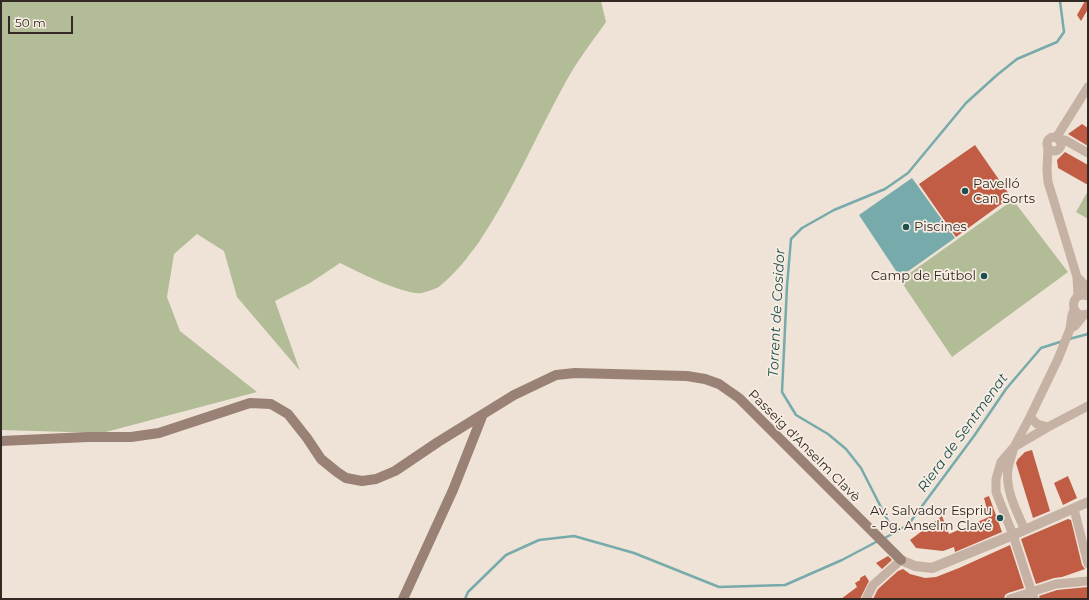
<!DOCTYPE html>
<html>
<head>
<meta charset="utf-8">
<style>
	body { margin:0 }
	#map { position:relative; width:1089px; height:600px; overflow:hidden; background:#efe3d7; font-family:Montserrat,sans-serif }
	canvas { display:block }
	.frame { position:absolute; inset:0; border:2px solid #322925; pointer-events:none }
	.scale { position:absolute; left:8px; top:16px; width:65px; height:18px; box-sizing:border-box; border:2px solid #322925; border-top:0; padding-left:5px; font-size:12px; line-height:14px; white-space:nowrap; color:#322925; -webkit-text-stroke:3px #f7ede2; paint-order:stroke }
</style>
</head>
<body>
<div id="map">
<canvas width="1089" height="600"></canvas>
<div class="frame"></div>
<div class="scale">50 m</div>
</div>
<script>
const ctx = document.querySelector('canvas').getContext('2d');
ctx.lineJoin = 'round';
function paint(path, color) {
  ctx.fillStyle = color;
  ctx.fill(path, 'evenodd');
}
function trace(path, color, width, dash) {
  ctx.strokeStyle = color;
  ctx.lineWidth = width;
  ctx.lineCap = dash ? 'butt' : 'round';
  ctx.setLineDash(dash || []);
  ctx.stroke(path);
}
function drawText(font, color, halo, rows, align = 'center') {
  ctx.font = font + ' Montserrat,sans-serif';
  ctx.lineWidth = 3.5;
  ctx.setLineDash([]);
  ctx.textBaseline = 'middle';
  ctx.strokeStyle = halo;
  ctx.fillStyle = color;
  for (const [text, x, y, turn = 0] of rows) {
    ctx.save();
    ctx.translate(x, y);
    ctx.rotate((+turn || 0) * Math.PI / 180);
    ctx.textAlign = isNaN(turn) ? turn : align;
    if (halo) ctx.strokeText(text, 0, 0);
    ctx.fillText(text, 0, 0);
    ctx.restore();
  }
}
paint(new Path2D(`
	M1 1H601L606 22C591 43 575 64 563 87 535 138 512 193 479 242 468 257 456 273 441 285 437 289 428 291 422 293 406 296 356 271 340 263L310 283 275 301 300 371 237 297 224 251 197 234 174 254 167 297 180 331 257 392 102 433 1 430Z
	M1088 191V219L1076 212Z
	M1013 200 1068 272 952 357 900 280Z`), '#b2bd98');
paint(new Path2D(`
	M912 178 955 238 900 277 859 215Z`), '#7aa');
trace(new Path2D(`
	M1069 339 1088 334
	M897 532 888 521 861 468 846 449 828 434 796 415 782 392 787 286 791 239 802 228 834 210 885 189 908 173 966 103 997 75 1017 59 1057 42 1064 32 1060 1
	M883 539 908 525 974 436 1006 389 1041 348 1063 341
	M465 599 468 592 506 555 539 540 574 536 634 553 719 587 785 585 842 560 878 541`), '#7aa', 2.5);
paint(new Path2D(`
	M1085 1H1088V9L1081 21 1077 15Z
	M1082 124 1088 128V146L1068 134Z
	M975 145 1011 197 956 237 919 184Z
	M1065 152 1088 165V185L1058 168 1057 160Z
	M1032 450 1050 511 1033 518 1016 463 1018 459 1025 452Z
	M1068 476 1077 498 1063 505 1054 483Z
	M989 496 1002 532 955 552 954 547 943 551 916 548 910 540 942 516 949 534 989 517 984 498Z
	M1068 519 1071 520 1082 565 1085 569 1062 577 1054 578 1036 584 1021 539Z
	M1010 545 1024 588 1008 593 1005 595 1004 599H873L878 589 898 571 903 569 910 574 925 578 936 577 959 568Z
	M888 556 892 560 882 569 876 563Z
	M865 575 869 581 860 599H841L857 587 855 583 860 580V578Z
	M1088 587V599H1040L1039 596 1057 590Z`), '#c05d44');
trace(new Path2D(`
	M1047 144a7 7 0 1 1 14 0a7 7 0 1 1-14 0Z
	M1056 138 1088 87
	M1059 140H1065L1088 153
	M1048 147 1047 170 1048 182 1077 277 1078 296
	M1077 277 1086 286 1088 292
	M1088 296C1074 291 1068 308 1080 315L1088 314
	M1070 329 1075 326 1084 315
	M1030 417 1037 424 1048 427
	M1014 447 1048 427 1088 406
	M1013 451C1011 457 1009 463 1008 469 1005 490 1017 512 1025 530
	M1074 509 1088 564
	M866 599 873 585 901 560
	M1010 599 1056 584 1088 581
	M1034 599 1013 535 996 492V479L1001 462 1014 447 1030 417 1058 359 1070 329 1072 315 1074 310`), '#c6b2a4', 9);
trace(new Path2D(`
	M901 560 915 566 932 568 1013 535 1088 502`), '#c6b2a4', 10);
trace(new Path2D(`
	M1 441 88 437H131L159 433 250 403 271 404 288 414 307 438 321 459 337 472 346 478 362 481 376 479 395 471 438 442 514 395 556 375 575 373 687 376 705 379 719 384 739 398 901 560
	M403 599 453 490 483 414`), '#998175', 10);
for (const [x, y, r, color] of [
	[965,191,4,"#1d4f51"],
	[906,227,4,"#1d4f51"],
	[984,276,4,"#1d4f51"],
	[1000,518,4,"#1d4f51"]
]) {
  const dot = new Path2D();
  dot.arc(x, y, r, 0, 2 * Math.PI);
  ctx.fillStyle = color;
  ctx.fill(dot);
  trace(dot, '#f7ede2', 1.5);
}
drawText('13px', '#322925', '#f7ede2', [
	["Pavelló",973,184],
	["Can Sorts",973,199],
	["Piscines",914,227],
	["Camp de Fútbol",976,276,"right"],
	["Av. Salvador Espriu",992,511,"right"],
	["- Pg. Anselm Clavé",992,526,"right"]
], 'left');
drawText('13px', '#322925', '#f7ede2', [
	["Passeig d'Anselm Clavè",804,446,45]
]);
drawText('italic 14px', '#1d4f51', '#f7ede2', [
	["Torrent de Cosidor",777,313,-87],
	["Riera de Sentmenat",963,433,-54]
]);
</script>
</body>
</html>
